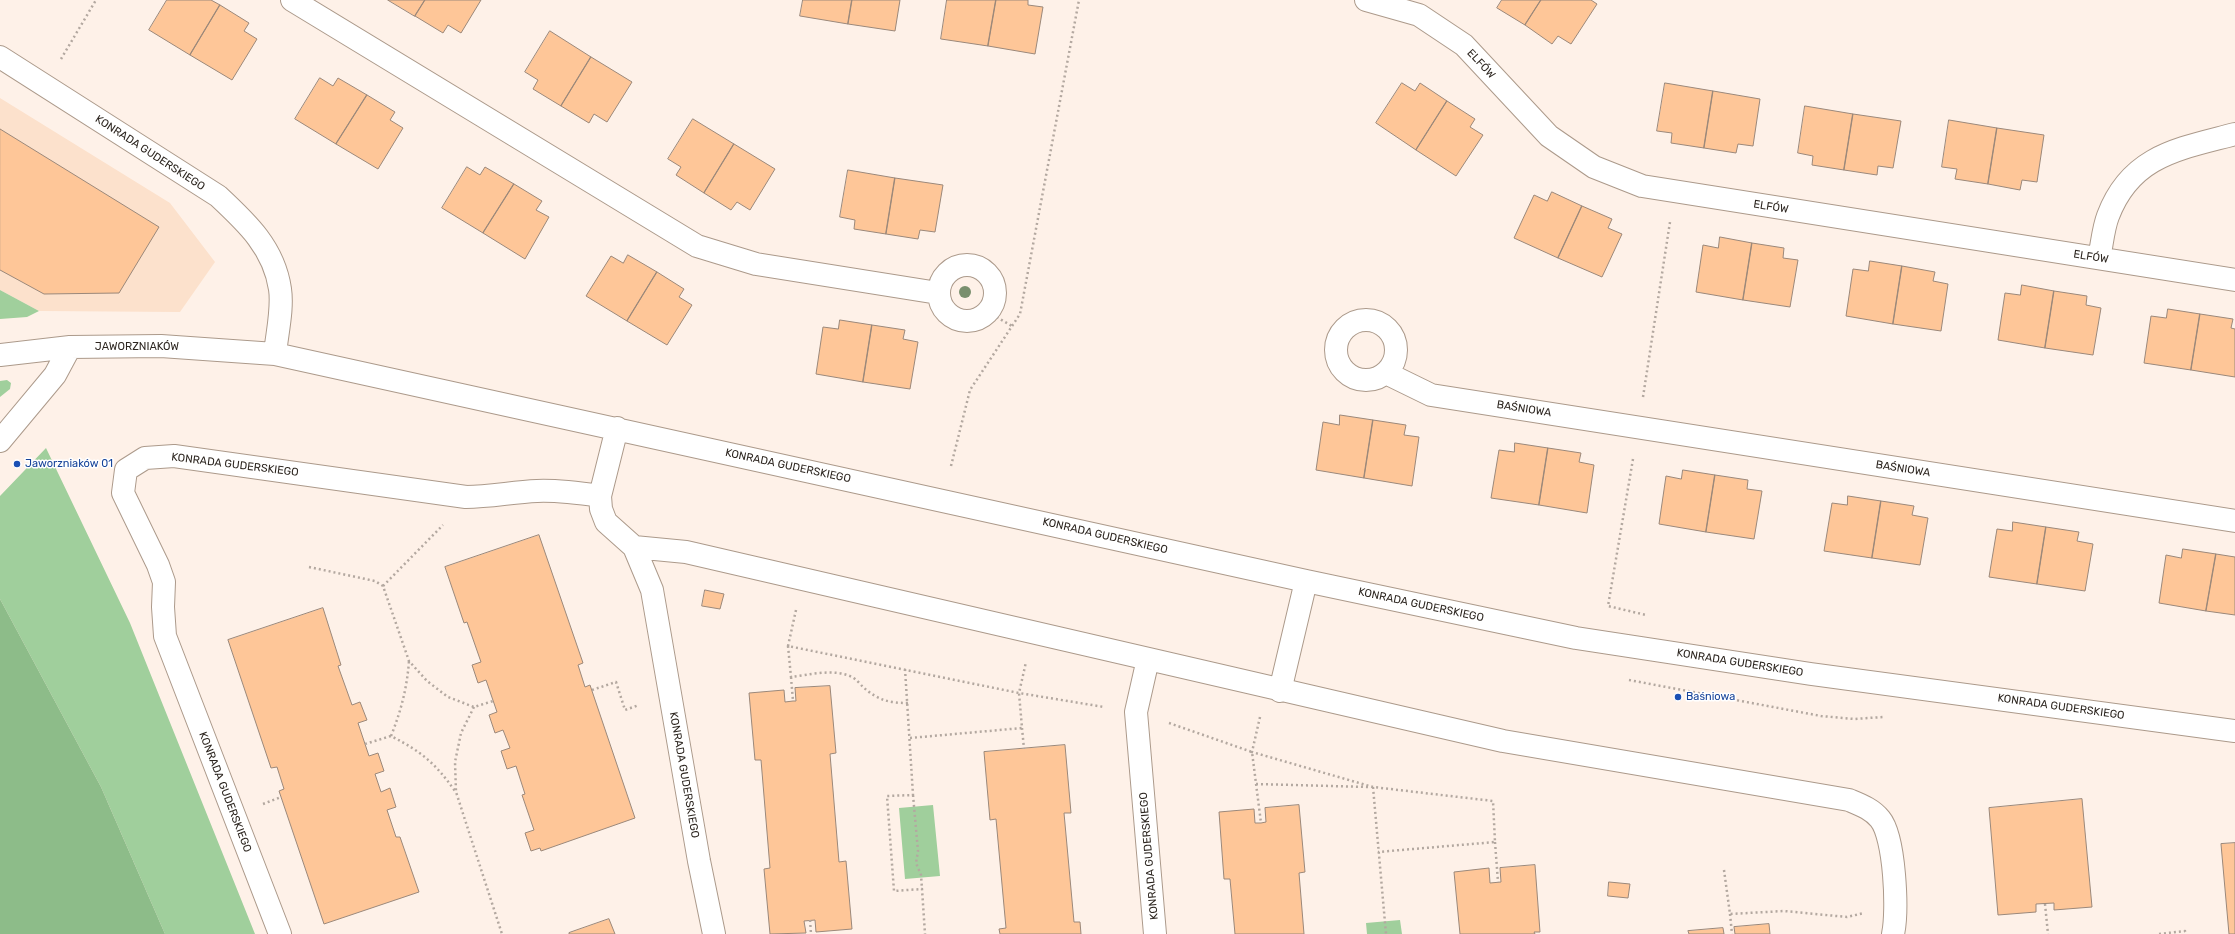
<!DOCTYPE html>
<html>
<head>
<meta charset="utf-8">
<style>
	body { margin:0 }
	canvas { display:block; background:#fef1e8 }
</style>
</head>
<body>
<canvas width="2235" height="934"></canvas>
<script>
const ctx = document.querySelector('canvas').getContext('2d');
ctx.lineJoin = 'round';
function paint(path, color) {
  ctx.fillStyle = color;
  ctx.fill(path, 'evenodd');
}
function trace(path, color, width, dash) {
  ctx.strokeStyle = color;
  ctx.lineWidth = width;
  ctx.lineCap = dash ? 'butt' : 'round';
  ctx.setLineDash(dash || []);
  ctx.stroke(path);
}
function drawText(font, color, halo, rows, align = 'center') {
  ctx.font = font + ' Rubik,sans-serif';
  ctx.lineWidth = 3;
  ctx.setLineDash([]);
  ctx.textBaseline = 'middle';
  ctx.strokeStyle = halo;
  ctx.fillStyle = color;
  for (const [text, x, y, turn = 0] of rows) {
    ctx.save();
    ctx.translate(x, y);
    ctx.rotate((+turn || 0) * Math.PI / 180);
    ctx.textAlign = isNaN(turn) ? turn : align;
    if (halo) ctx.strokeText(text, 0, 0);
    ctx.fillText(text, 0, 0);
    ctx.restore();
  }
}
paint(new Path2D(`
	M0 98 170 203 215 262 180 312 39 311 0 290Z`), '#fce1cc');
paint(new Path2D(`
	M0 290 39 311 27 317 0 319Z
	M7 380 11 383 10 389 0 397V381Z
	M46 448 130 623 255 934H165L101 787 0 599V496Z
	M933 805 940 876 905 879 899 808Z
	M1400 920 1402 934H1367L1366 923Z`), '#a0cf9c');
paint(new Path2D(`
	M0 599 101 787 165 934H0Z`), '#8dbc89');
const building = new Path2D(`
	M167 0H211L220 5 190 55 149 30Z
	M388 0H425L415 16Z
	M425 0H481L461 33 448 25 443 33 415 16Z
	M803 0H852L848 24 800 16Z
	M852 0H900L895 31 848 24Z
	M947 0H996L988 46 941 39Z
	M996 0H1028V5L1043 7 1035 54 988 46Z
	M1502 0H1541L1525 25 1497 8Z
	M1541 0H1591L1597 4 1571 44 1558 36 1552 44 1525 25Z
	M220 5 249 23 244 31 257 39 232 80 190 55Z
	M550 31 591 57 561 106 533 89 538 80 525 72Z
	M591 57 632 82 607 122 594 114 589 123 561 106Z
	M320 78 333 86 338 78 367 95 336 144 295 119Z
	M1402 83 1415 91 1420 83 1447 101 1416 150 1376 123Z
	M1665 83 1713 91 1704 148 1671 143 1672 133 1657 131Z
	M1713 91 1760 99 1753 146 1738 144 1736 153 1704 148Z
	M367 95 395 112 390 120 403 128 378 169 336 144Z
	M1447 101 1475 119 1470 127 1483 135 1456 176 1416 150Z
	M1805 106 1853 114 1844 170 1812 165 1813 156 1798 153Z
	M1853 114 1901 121 1893 168 1878 166 1877 175 1844 170Z
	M693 119 734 144 704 193 676 175 681 167 668 159Z
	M1949 120 1997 128 1988 184 1955 179 1957 169 1942 167Z
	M1997 128 2044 135 2037 182 2022 180 2020 190 1988 184Z
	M0 129 159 227 119 293 44 294 0 270Z
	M734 144 775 169 750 210 737 202 731 210 704 193Z
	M467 167 480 175 485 167 514 184 483 233 442 208Z
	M848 170 895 178 886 234 854 229 855 220 840 217Z
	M895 178 943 185 935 232 920 230 918 239 886 234Z
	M514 184 542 201 536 210 549 217 525 259 483 233Z
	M1552 192 1582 206 1558 258 1514 238 1534 195 1547 201Z
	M1582 206 1612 219 1608 228 1622 234 1602 277 1558 258Z
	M1720 237 1752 243 1743 300 1696 292 1703 245 1718 248Z
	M1752 243 1784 248 1783 258 1798 260 1790 307 1743 300Z
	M628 255 657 272 627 321 586 296 611 256 623 263Z
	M1870 261 1902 266 1893 324 1846 316 1853 269 1868 271Z
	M1902 266 1935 272 1933 281 1948 284 1941 331 1893 324Z
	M657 272 684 289 679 297 692 305 667 345 627 321Z
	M2022 285 2054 291 2045 348 1998 340 2005 293 2020 295Z
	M2054 291 2087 296 2086 305 2101 308 2093 355 2045 348Z
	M2168 309 2200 314 2191 370 2144 363 2151 316 2166 318Z
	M2200 314 2233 319 2231 328 2235 329V377L2191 370Z
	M840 320 872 325 863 382 816 374 823 327 838 329Z
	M872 325 905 330 903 339 918 342 910 389 863 382Z
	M1340 415 1373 420 1364 478 1316 470 1323 422 1339 425Z
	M1373 420 1406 425 1404 435 1419 437 1412 486 1364 478Z
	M1515 443 1548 448 1539 505 1491 498 1499 450 1514 452Z
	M1548 448 1581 453 1579 462 1594 465 1587 513 1539 505Z
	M1683 470 1715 475 1706 532 1659 524 1666 476 1681 479Z
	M1715 475 1748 480 1747 489 1762 491 1754 539 1706 532Z
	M1848 496 1881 501 1872 558 1824 551 1832 503 1847 505Z
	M1881 501 1914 506 1912 515 1928 518 1920 565 1872 558Z
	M2013 522 2046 527 2037 584 1989 577 1997 529 2012 531Z
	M2046 527 2079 532 2077 541 2093 544 2085 591 2037 584Z
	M539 535 583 663 578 665 585 687 590 685 635 818 541 851 540 848 531 851 525 833 534 830 522 795 525 794 516 766 507 769 501 751 510 748 503 730 495 733 489 715 497 712 486 680 478 683 472 665 481 662 467 622 464 623 445 567Z
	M2183 549 2216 554 2206 611 2159 603 2166 555 2181 558Z
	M2216 554 2235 557V615L2206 611Z
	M705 590 724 594 720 609 702 606Z
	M323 608 341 665 338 666 352 705 360 702 367 720 358 723 369 756 378 753 384 771 375 774 381 792 390 788 396 807 387 810 396 837H400L419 892 324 924 279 791 284 789 277 767 271 768 228 640Z
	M830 686 836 753 830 754 839 862 846 861 852 929 816 932 815 920 804 921 806 933 770 934 764 869 770 868 761 760H755L749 693 784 690 785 702 793 701H796L795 688Z
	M1065 745 1071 813H1064L1074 922H1080L1081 934H1000L999 929 1006 928 996 819 990 820 984 752Z
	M2082 799 2092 907 2054 910V903L2036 904V912L1998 915 1989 808Z
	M1299 805 1305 872 1299 873 1304 934H1235L1230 879H1224L1219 812 1254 809 1255 823H1261L1266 822 1265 808Z
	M2235 843V934H2229L2221 844Z
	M1535 865 1540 932H1534L1535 934H1460L1454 872 1489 868 1490 883 1501 882 1500 868Z
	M1609 882 1630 884 1628 898 1608 896Z
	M609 919 615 934H569V933Z
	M1769 924 1770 934H1735L1734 927Z
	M1723 928 1724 934H1689L1688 931Z`);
paint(building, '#fec698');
trace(building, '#9b887a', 1);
const minor = new Path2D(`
	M292 0 697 246 756 264 938 293
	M1366 0 1419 15 1464 45 1549 136 1594 167 1642 186 2235 280
	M0 57 218 196C247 223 274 248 280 289 283 309 277 333 275 354
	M2099 258C2102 245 2103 229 2108 216 2131 155 2179 149 2235 134
	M939 293a28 28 0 1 1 56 0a28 28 0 1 1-56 0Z
	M1336 350a30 30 0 1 1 60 0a30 30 0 1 1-60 0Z
	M0 355 70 347 161 346 275 354 1306 581 1576 638 1811 674 2235 731
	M1386 373 1431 395 2235 521
	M617 428 600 496 601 509 606 522 634 547 652 590 699 861 714 934
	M0 441 55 375 70 347
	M634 547 686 552 1503 741 1849 800C1861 805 1872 809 1880 819 1895 837 1898 911 1893 934
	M1148 659 1136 712 1155 934
	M1280 691 1306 581
	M280 934 165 636 163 607 164 582 158 565 123 493 126 470 145 458 174 456 466 497C490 497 513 492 537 491 558 490 579 493 600 496`);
trace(minor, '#ac9a8b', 24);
trace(new Path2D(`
	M61 59 96 0
	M988 312 1012 326
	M1643 397 1670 222
	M1633 459 1608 606 1646 615
	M951 466 970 390 1020 314 1079 0
	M309 567 375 581 383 586 409 661 427 681 448 697 474 707 493 701
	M383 586 443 525
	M796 610 788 646 1019 693 1104 707
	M788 646 791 677C809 675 834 668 852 677 856 679 860 684 863 687 878 700 888 703 908 703
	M905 669 913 795 887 796 894 891 922 889 925 934
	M791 677 793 701
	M1629 680 1821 716 1854 719 1883 717
	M592 690 616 682 625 710 639 705
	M474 707 461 733 455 762 456 792 502 934
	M1260 717 1252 752 1373 787 1493 801 1495 842 1378 852
	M1169 723 1252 752 1261 823
	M1022 728 1024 749
	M391 736C401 711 407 688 409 661
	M910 738 1022 728 1019 693 1026 662
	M365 744 391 736C422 752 435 763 455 791
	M1256 784 1368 787
	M1373 787 1386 934
	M913 795 918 851 916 863 921 875 922 889
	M263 804 281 797
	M1495 842 1498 882
	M1724 870 1730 914 1784 911 1847 917 1864 913
	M2045 904 2048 934
	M1730 914 1732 934
	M810 920 811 934
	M2159 934 2185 931V934`), '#b3a8a0', 2.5, [2, 3]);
trace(minor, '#fff', 22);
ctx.fillStyle = '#798f6e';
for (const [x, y] of [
	[965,292]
]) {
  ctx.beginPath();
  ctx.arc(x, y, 6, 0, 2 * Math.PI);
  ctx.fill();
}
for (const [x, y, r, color] of [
	[17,464,4,"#1a4fb4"],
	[1678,697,4,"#1a4fb4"]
]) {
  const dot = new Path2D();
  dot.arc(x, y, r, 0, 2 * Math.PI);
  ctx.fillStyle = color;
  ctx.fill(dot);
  trace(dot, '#fff', 1.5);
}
drawText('11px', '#2d2620', '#fff', [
	["ELFÓW",1481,64,47],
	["KONRADA GUDERSKIEGO",150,153,33],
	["ELFÓW",1771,207,9],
	["ELFÓW",2091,257,9],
	["JAWORZNIAKÓW",137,347],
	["BAŚNIOWA",1524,409,9],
	["KONRADA GUDERSKIEGO",235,465,7],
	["KONRADA GUDERSKIEGO",788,466,12],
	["BAŚNIOWA",1903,469,9],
	["KONRADA GUDERSKIEGO",1105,536,13],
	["KONRADA GUDERSKIEGO",1421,605,12],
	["KONRADA GUDERSKIEGO",1740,663,9],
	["KONRADA GUDERSKIEGO",2061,707,8],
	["KONRADA GUDERSKIEGO",684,775,80],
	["KONRADA GUDERSKIEGO",225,792,69],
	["KONRADA GUDERSKIEGO",1149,856,-95]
]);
drawText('11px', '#164399', '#fff', [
	["Jaworzniaków 01",25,464],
	["Baśniowa",1686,697]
], 'left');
</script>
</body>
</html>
